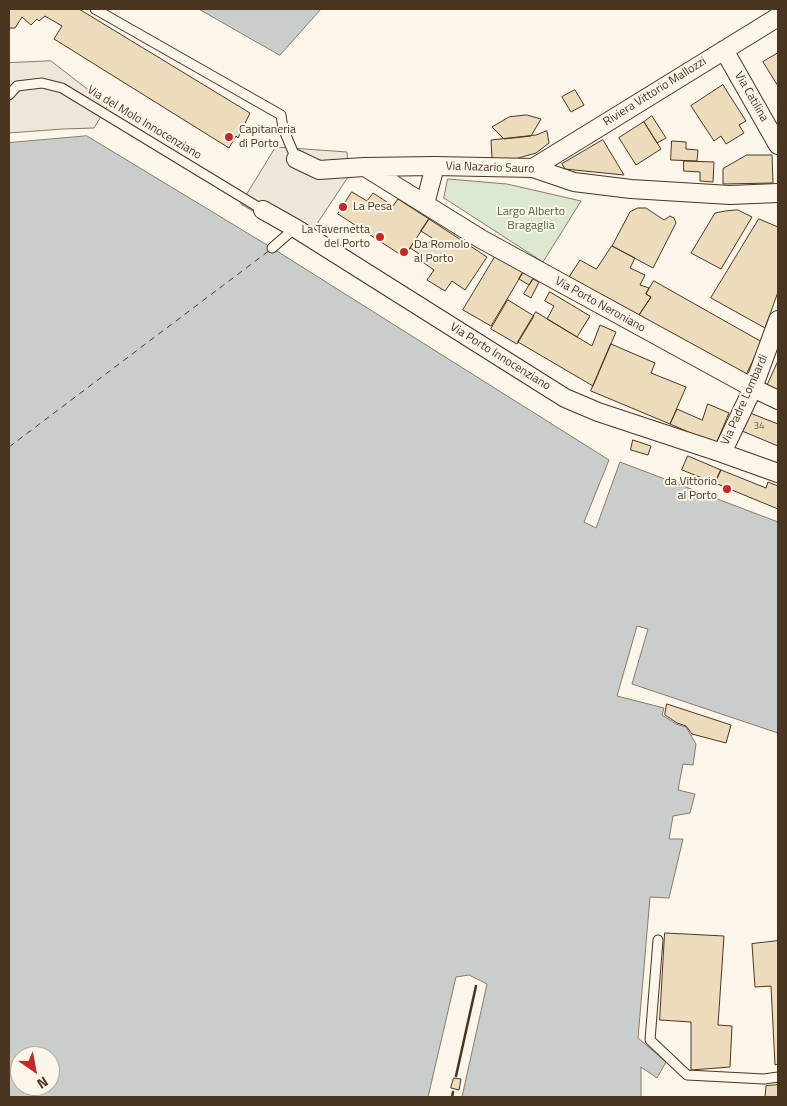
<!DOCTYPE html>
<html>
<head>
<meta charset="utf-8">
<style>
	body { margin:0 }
	#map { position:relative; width:787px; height:1106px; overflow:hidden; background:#fbf6e9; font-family:"Titillium Web",sans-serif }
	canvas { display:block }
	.frame { position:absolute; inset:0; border:10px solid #4a3520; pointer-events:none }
	.north { position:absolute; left:10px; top:1046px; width:50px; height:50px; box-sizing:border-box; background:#fbf6e9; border:1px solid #b4a999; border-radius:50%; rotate:147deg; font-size:14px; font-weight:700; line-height:20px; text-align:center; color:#4a3520 }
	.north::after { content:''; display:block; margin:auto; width:18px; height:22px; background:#c62828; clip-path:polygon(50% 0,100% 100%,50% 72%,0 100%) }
</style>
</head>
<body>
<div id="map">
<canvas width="787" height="1106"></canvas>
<div class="frame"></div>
<div class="north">N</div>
</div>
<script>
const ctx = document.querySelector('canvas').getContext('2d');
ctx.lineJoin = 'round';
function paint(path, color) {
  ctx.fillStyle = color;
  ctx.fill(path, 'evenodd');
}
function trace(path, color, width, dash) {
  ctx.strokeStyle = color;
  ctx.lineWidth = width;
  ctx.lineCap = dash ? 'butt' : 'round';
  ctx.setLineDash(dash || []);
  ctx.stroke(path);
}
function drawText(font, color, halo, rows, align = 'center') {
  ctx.font = font + ' "Titillium Web",sans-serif';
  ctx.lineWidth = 4;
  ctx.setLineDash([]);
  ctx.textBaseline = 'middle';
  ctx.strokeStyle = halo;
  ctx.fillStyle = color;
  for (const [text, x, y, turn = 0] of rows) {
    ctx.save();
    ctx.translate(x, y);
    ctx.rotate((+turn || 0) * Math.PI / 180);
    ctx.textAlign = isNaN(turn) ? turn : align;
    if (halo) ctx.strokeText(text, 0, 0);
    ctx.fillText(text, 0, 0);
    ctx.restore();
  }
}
const green = new Path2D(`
	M448 179 507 184 581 201 543 262 444 198Z`);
paint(green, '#dce7d0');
trace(green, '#887966', 1);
const parking = new Path2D(`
	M51 61 108 105 94 128 63 129 9 133V63Z
	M276 147 347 152 348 177 305 242 241 204Z`);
paint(parking, '#ede7d9');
trace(parking, '#887966', 1);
const water = new Path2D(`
	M199 9H321L280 55Z
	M87 136 272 248 609 460 584 522 596 528 620 462 778 522V733L632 684 648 629 637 626 617 696 664 708 662 715 676 724 686 727 696 744 693 765 683 764 678 790 695 794 690 813 673 816 669 839H683L669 898 650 897 638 1038 666 1062 657 1078 641 1067V1097H462L487 984 469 975 456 977 428 1097H9V143ZM20 1056H50V1086H20Z`);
paint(water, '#c9cecd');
trace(water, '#887966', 1);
trace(new Path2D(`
	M9 447 270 250`), '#4a3520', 1, [6, 5]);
const building = new Path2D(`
	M9 9H79L250 113 238 138 236 136 229 148 54 39 62 26 45 16 39 21 37 19 31 25 22 17 15 28H9Z
	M778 53V86L763 62Z
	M723 85 746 121 739 125 744 133 726 144 721 136 714 141 691 106Z
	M575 90 584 105 571 112 562 97Z
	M527 115 541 119 531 136 504 139 492 127 509 117Z
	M652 116 666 138 657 143 644 122Z
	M644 122 661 149 636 165 619 138Z
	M547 131 549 143 536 153 508 161 492 158 491 140 536 135Z
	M603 140 624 175 565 169 562 164Z
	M672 141 686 142V149L698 150 697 161 671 160Z
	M747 155H772L773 183 723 184V169Z
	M684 161 714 162 713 182 700 181V172L684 171Z
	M352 192 367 201 373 193 393 206 398 199 429 219 404 257 338 214Z
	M638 208H646L664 220 670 216 674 218 676 223 653 268 612 246 630 212Z
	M738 210 752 217 721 269 691 253 715 213 725 211Z
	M429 219 487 257 465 290 452 281 445 291 427 280 434 270 418 259 421 255 410 248 415 241 426 248 432 238 421 231Z
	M759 219 778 227V292L765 328 711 298Z
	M612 246 635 258 630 268 645 275 640 285 649 288 646 294 651 297 639 315 569 277 580 260 596 269Z
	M498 252 525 269 491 326 463 310Z
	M525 269 536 275 529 285 519 279Z
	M533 279 539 282 531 298 524 294Z
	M654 281 762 342 745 377 639 315 651 297 646 294Z
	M550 292 590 316 577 337 547 319 554 306 545 301Z
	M508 300 534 316 517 344 491 329Z
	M536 312 592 346 600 325 616 332 593 386 518 342Z
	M611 344 655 363 651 373 686 387 670 424 591 391Z
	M778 361V391L767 386Z
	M708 404 729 413 716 444 670 424 677 409 702 420Z
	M750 413 778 424V446L742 431Z
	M633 440 651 446 648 455 631 450Z
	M688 456 721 470 715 483 682 470Z
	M721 470 766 488 768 482 778 486V509L715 483Z
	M667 704 731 725 726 743 692 734 686 726 677 723 665 715Z
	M665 933 724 936 718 1025 732 1026 730 1067 691 1070V1022L660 1020Z
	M778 941V1064L775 1065 771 986 755 987 752 944Z
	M454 1078 461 1079 459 1090 451 1088Z
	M778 1085V1097H765L766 1086Z`);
paint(building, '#ecdcbc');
trace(building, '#4a3520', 1);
const service = new Path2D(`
	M95 9 281 115 283 128 296 159
	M9 95 17 86 42 83 62 88 263 210
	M272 248 295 228
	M658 940 650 1040 687 1075 764 1079 778 1077`);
const minor = new Path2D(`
	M724 50 778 145
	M296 159 319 170 364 167 435 166 533 168 574 182 631 189 730 195 778 193
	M365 167 481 239 753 388 778 400
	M533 168 778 17
	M425 204 435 166
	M263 210 295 228 565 398 598 412 722 453 778 473
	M722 453 753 388 778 320`);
trace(service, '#4a3520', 11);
trace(minor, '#4a3520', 20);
trace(service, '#fbf6e9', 9);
trace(minor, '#fbf6e9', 18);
trace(new Path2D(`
	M456 1076 476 986
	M452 1097 453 1092`), '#4a3520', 2.5);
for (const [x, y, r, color] of [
	[229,137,5,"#c62828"],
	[343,207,5,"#c62828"],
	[380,237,5,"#c62828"],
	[404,252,5,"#c62828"],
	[727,489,5,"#c62828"]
]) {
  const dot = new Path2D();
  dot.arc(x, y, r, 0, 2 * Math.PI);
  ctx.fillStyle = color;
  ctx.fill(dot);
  trace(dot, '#fbf6e9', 2);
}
drawText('10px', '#725f47', null, [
	["34",759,427]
]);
drawText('12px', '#4a3520', '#fbf6e9', [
	["Riviera Vittorio Mallozzi",655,92,-32],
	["Via Catilina",751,97,60],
	["Via del Molo Innocenziano",144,123,31],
	["Via Nazario Sauro",490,168,2],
	["Via Porto Neroniano",600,305,29],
	["Via Porto Innocenziano",500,357,32],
	["Via Padre Lombardi",745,400,-66]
]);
drawText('12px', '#4a3520', '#fbf6e9', [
	["Capitaneria",239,130],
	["di Porto",239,144],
	["La Pesa",353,207],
	["La Tavernetta",370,230,"right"],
	["del Porto",370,244,"right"],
	["Da Romolo",414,245],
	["al Porto",414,259],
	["da Vittorio",717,482,"right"],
	["al Porto",717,496,"right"]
], 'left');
drawText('12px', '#436837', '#fbf6e9', [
	["Largo Alberto",531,212],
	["Bragaglia",531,226]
]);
</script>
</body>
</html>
